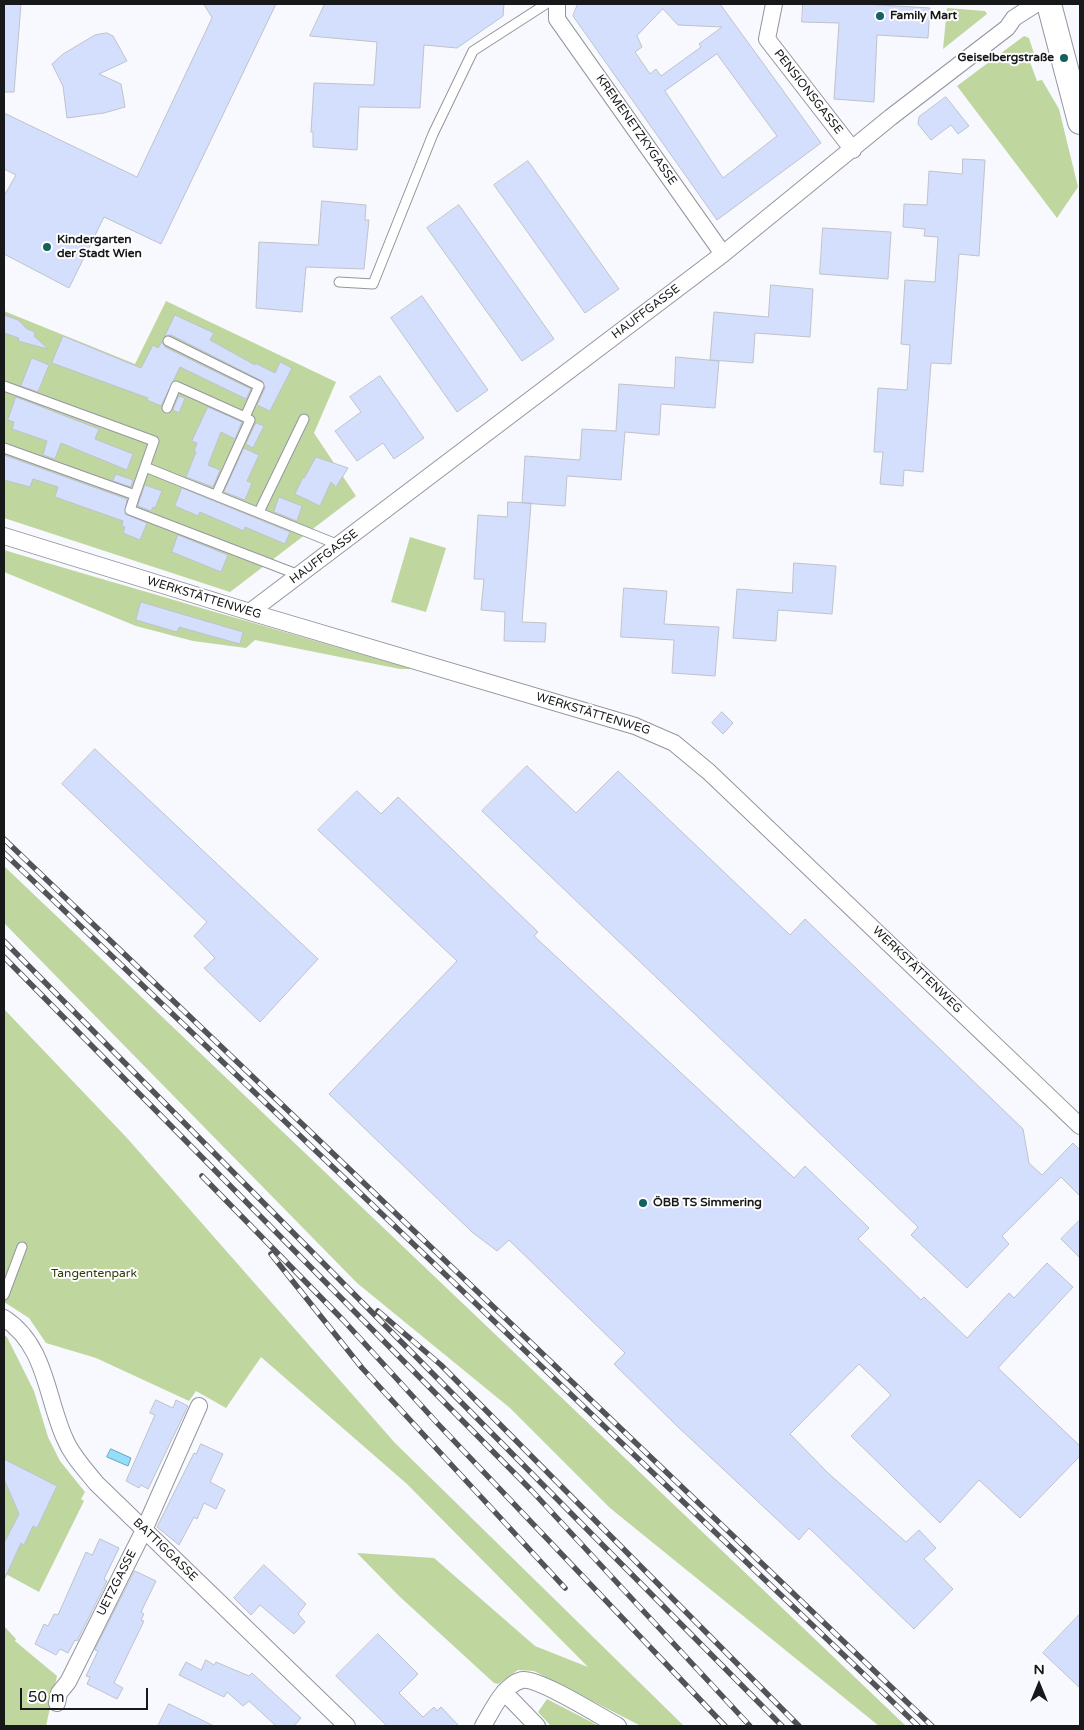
<!DOCTYPE html>
<html>
<head>
<meta charset="utf-8">
<style>
	body { margin:0 }
	#map { position:relative; width:1084px; height:1730px; overflow:hidden; background:#f7f9fe; font-family:"Varela Round",sans-serif }
	canvas { display:block }
	.frame { position:absolute; inset:0; border:5px solid #17181a; pointer-events:none }
	.north { position:absolute; left:1014px; top:1660px; width:50px; height:50px; -webkit-text-stroke:4px #fff; paint-order:stroke; rotate:0deg; font-size:14px; font-weight:700; line-height:20px; text-align:center; color:#17181a }
	.north::after { content:''; display:block; margin:auto; width:18px; height:22px; background:#17181a; clip-path:polygon(50% 0,100% 100%,50% 72%,0 100%) }
	.scale { position:absolute; left:20px; top:1688px; width:128px; height:22px; box-sizing:border-box; border:2px solid #17181a; border-top:0; padding-left:6px; font-size:15px; line-height:18px; white-space:nowrap; color:#17181a; -webkit-text-stroke:4px #fff; paint-order:stroke }
</style>
</head>
<body>
<div id="map">
<canvas width="1084" height="1730"></canvas>
<div class="frame"></div>
<div class="north">N</div>
<div class="scale">50 m</div>
</div>
<script>
const ctx = document.querySelector('canvas').getContext('2d');
ctx.lineJoin = 'round';
function paint(path, color) {
  ctx.fillStyle = color;
  ctx.fill(path, 'evenodd');
}
function trace(path, color, width, dash) {
  ctx.strokeStyle = color;
  ctx.lineWidth = width;
  ctx.lineCap = dash ? 'butt' : 'round';
  ctx.setLineDash(dash || []);
  ctx.stroke(path);
}
function drawText(font, color, halo, rows, align = 'center') {
  ctx.font = font + ' "Varela Round",sans-serif';
  ctx.lineWidth = 4;
  ctx.setLineDash([]);
  ctx.textBaseline = 'middle';
  ctx.strokeStyle = halo;
  ctx.fillStyle = color;
  for (const [text, x, y, turn = 0] of rows) {
    ctx.save();
    ctx.translate(x, y);
    ctx.rotate((+turn || 0) * Math.PI / 180);
    ctx.textAlign = isNaN(turn) ? turn : align;
    if (halo) ctx.strokeText(text, 0, 0);
    ctx.fillText(text, 0, 0);
    ctx.restore();
  }
}
paint(new Path2D(`
	M947 8 985 11 987 14 943 49Z
	M1024 36 1029 38 1036 60 1030 62 1037 81 1042 80 1059 109 1078 187 1057 218 957 86Z
	M166 301 336 382 314 433 356 496 230 592 4 518V311L135 364Z
	M410 537 446 548 426 612 391 602Z
	M4 550C141 591 275 629 412 669H400L255 640 246 648 193 641 136 626 4 572Z
	M4 866 906 1726H879L610 1508 510 1408 357 1283 4 923Z
	M4 1009 127 1138 395 1443 684 1726H641L534 1671 518 1670 498 1684 494 1683 399 1596 357 1553 434 1558 535 1646 588 1667 407 1484 261 1357 226 1408 196 1391 189 1401 96 1358 46 1343 29 1318 4 1302Z
	M4 1335 7 1337 34 1391 48 1437 60 1461 85 1492 81 1499 84 1501 39 1592 4 1573Z
	M4 1626 16 1639 15 1641 57 1676 46 1726H4Z
	M547 1699 599 1726H551L538 1712Z`), '#c0d69f');
const water = new Path2D(`
	M111 1449 131 1458 128 1466 107 1457Z`);
paint(water, '#92defb');
trace(water, '#6da3b8', 1);
const building = new Path2D(`
	M4 4H21L14 92H4Z
	M204 4H276L161 244 104 217 69 288 4 254V196L16 175 4 169V113L137 177 212 18Z
	M325 4H504L503 16 457 48 424 45 420 108 359 107 357 150 313 147V132H311L314 83 374 85 377 42 310 36Z
	M578 4H720L821 143 717 220 573 16ZM663 9 678 25 722 27 699 44 701 47 661 76 656 69 650 74 635 52 642 47 637 36ZM717 54 777 136 723 178 665 91Z
	M803 4H865L930 8 928 38 877 35 874 102 834 99 839 23 802 22Z
	M107 33 113 36 127 61 99 74 121 84 125 107 104 113 67 118 63 86 52 64 63 54 95 35Z
	M946 97 969 126 958 134 951 125 931 140 918 124 919 117Z
	M963 159 985 160 979 256 959 254 951 364 931 363 923 472 904 470 903 486 880 484 883 452H874L878 388 907 390 910 345 901 344 905 280 935 282 938 237 924 236 925 229 903 227 904 204 927 205 929 171 962 174Z
	M528 161 619 289 585 313 494 185Z
	M322 201 366 205 365 220H369L364 269 306 267 302 312 256 308 259 242 318 245Z
	M459 205 554 339 522 361 427 228Z
	M823 228 891 232 888 279 820 274Z
	M771 285 813 289 810 337 755 333 753 363 710 360 714 312 768 317Z
	M422 296 488 390 457 412 391 318Z
	M4 315 18 320 27 329 35 332 34 336 48 349 18 341 19 338 4 333Z
	M175 315 214 333 210 340 255 365V363L275 373 280 362 292 368 270 411 257 405 265 388 262 381 171 335 165 336Z
	M63 336 141 368 153 345 158 348 162 342 165 347 251 389 246 399 180 367 161 406 147 400 148 398 52 363Z
	M676 357 719 361 715 408 661 404 659 435 625 432 621 480 567 476 565 506 522 503 525 456 580 460 582 429 616 431 619 384 674 388Z
	M32 358 49 365 38 392 21 386Z
	M380 376 424 438 394 459 383 443 357 461 335 431 361 412 350 397Z
	M179 396 185 398 179 413 173 410Z
	M16 397 99 429 95 439 133 454 127 470 61 443 55 459 43 455 47 441 12 429 14 422 8 420Z
	M208 407 242 422 235 439 221 432 208 465 220 470 213 487 186 477 196 452 194 451 197 443 192 441Z
	M256 423 264 426 253 448 246 444Z
	M244 448 259 455 247 481 252 483 245 500 224 492Z
	M4 455 127 499 125 514 147 523 140 540 123 533 125 527 122 526 123 521 55 497 58 487 33 479 30 487 4 480Z
	M316 457 348 468 336 487 331 482 320 506 295 494 303 477 304 478Z
	M116 474 133 480 131 487 113 481Z
	M145 485 162 491 155 508 153 507 151 511 138 506Z
	M182 488 290 532 285 544 245 527 244 531 200 512 198 516 175 506Z
	M279 497 302 506 297 521 274 512Z
	M508 502 531 503 522 622 546 623 545 642 504 641 505 612 481 610 484 579H474L478 515 507 517Z
	M178 535 228 555 221 572 172 552Z
	M794 563 836 566 832 614 778 610 776 641 733 638 737 589 792 593Z
	M624 588 667 591 664 624 719 627 715 676 672 673 674 640 621 637Z
	M141 602 243 632 240 644 179 627 177 632 136 620Z
	M722 712 733 723 723 734 712 723Z
	M95 749 318 959 260 1022 204 968 215 958 194 936 207 922 62 784Z
	M527 766 576 813 618 771 790 935 805 919 1023 1129 1029 1163 1042 1175 1073 1143 1080 1150V1196L1061 1177 1002 1236 1009 1244 967 1288 911 1235 918 1227 482 811Z
	M357 791 381 814 398 797 538 932 534 936 794 1178 805 1166 869 1228 858 1239 921 1300 924 1297 967 1338 1009 1293 1014 1298 1047 1263 1073 1287 998 1368 1080 1446V1456L1020 1518 979 1480 940 1523 851 1436 891 1395 859 1364 790 1434 828 1473 906 1542 919 1530 936 1548 924 1559 953 1589 914 1629 809 1528 799 1540 677 1426 614 1364 625 1353 509 1240 497 1251 472 1232 329 1094 457 961 318 830Z
	M1080 1220V1258L1061 1239Z
	M156 1400 173 1408 176 1400 188 1406 148 1489 141 1485 139 1488 126 1481 155 1415 150 1413Z
	M201 1444 223 1454 210 1482 225 1490 216 1509 204 1503 197 1519 194 1517 179 1545 157 1527 194 1453 196 1454Z
	M4 1459 57 1486 37 1528 33 1526 24 1545 21 1543 4 1580V1543L19 1514 4 1479Z
	M100 1539 119 1548 104 1579 107 1581 77 1641 75 1640 68 1653 60 1649 56 1655 35 1644 44 1624 48 1626 54 1614 58 1615 86 1552 92 1555Z
	M264 1565 306 1604 298 1614 305 1622 294 1634 260 1605 251 1615 234 1598Z
	M135 1571 156 1581 141 1612 144 1614 141 1620 144 1621 114 1683 123 1688 117 1699 87 1684 90 1677 86 1676 98 1651 95 1650Z
	M1080 1614V1688L1043 1653Z
	M378 1634 418 1674 399 1693 423 1717 434 1707 437 1711 441 1707 459 1726H387L336 1676Z
	M206 1660 214 1665 216 1662 249 1676 252 1673 301 1718 294 1726H276L249 1701 243 1706 227 1692 224 1697 179 1675 186 1662 201 1670Z
	M169 1704 214 1726H158Z`);
paint(building, '#d4dffd');
trace(building, '#bfc2ca', 1);
const service = new Path2D(`
	M339 282 373 284 433 134 473 51 546 4
	M4 386 154 441 135 495
	M167 408 176 386 245 417 259 386 168 341
	M4 448 135 495 130 510 299 575
	M145 467 339 545
	M216 495 250 420 245 417
	M259 512 304 419
	M4 1295 22 1247`);
const minor = new Path2D(`
	M557 4V19L723 254
	M774 4 767 39 853 150
	M4 536 250 612 635 726 674 743 709 772 1080 1126
	M250 612 723 254 891 117 1007 28 1014 18 1036 4
	M4 1318C46 1345 46 1397 65 1439 72 1456 85 1469 96 1483L347 1726
	M504 1692 537 1726
	M57 1703 59 1693 68 1682 144 1530 199 1406
	M483 1726C492 1711 503 1685 522 1680 538 1677 601 1717 618 1726`);
const secondary = new Path2D(`
	M1049 4 1080 122`);
trace(service, '#94969e', 11);
trace(minor, '#94969e', 18);
trace(secondary, '#94969e', 26);
trace(service, '#fff', 9);
trace(minor, '#fff', 16);
trace(secondary, '#fff', 24);
const rail = new Path2D(`
	M4 839 932 1726
	M4 853 918 1726
	M4 941 782 1726
	M4 957 532 1491 750 1726
	M202 1176 344 1321 438 1424 725 1726
	M271 1254 362 1368 565 1588
	M378 1311 441 1365 799 1726`);
trace(rail, '#525356', 5.5);
trace(rail, '#fff', 4, [11]);
for (const [x, y, r, color] of [
	[880,16,5,"#13625f"],
	[1064,58,5,"#13625f"],
	[47,247,5,"#13625f"],
	[643,1203,5,"#13625f"]
]) {
  const dot = new Path2D();
  dot.arc(x, y, r, 0, 2 * Math.PI);
  ctx.fillStyle = color;
  ctx.fill(dot);
  trace(dot, '#fff', 2);
}
drawText('bold 12px', '#17181a', '#fff', [
	["Family Mart",890,16],
	["Geiselbergstraße",1054,58,"right"],
	["Kindergarten",57,240],
	["der Stadt Wien",57,254],
	["ÖBB TS Simmering",653,1203]
], 'left');
drawText('12px', '#17181a', '#fff', [
	["PENSIONSGASSE",808,92,52],
	["KREMENETZKYGASSE",636,130,55],
	["HAUFFGASSE",646,312,-37],
	["HAUFFGASSE",324,557,-37],
	["WERKSTÄTTENWEG",204,598,17],
	["WERKSTÄTTENWEG",593,714,17],
	["WERKSTÄTTENWEG",917,970,44],
	["BATTIGGASSE",165,1550,44],
	["UETZGASSE",117,1583,-63]
]);
drawText('12px', '#2d3e04', '#fff', [
	["Tangentenpark",94,1274]
]);
</script>
</body>
</html>
